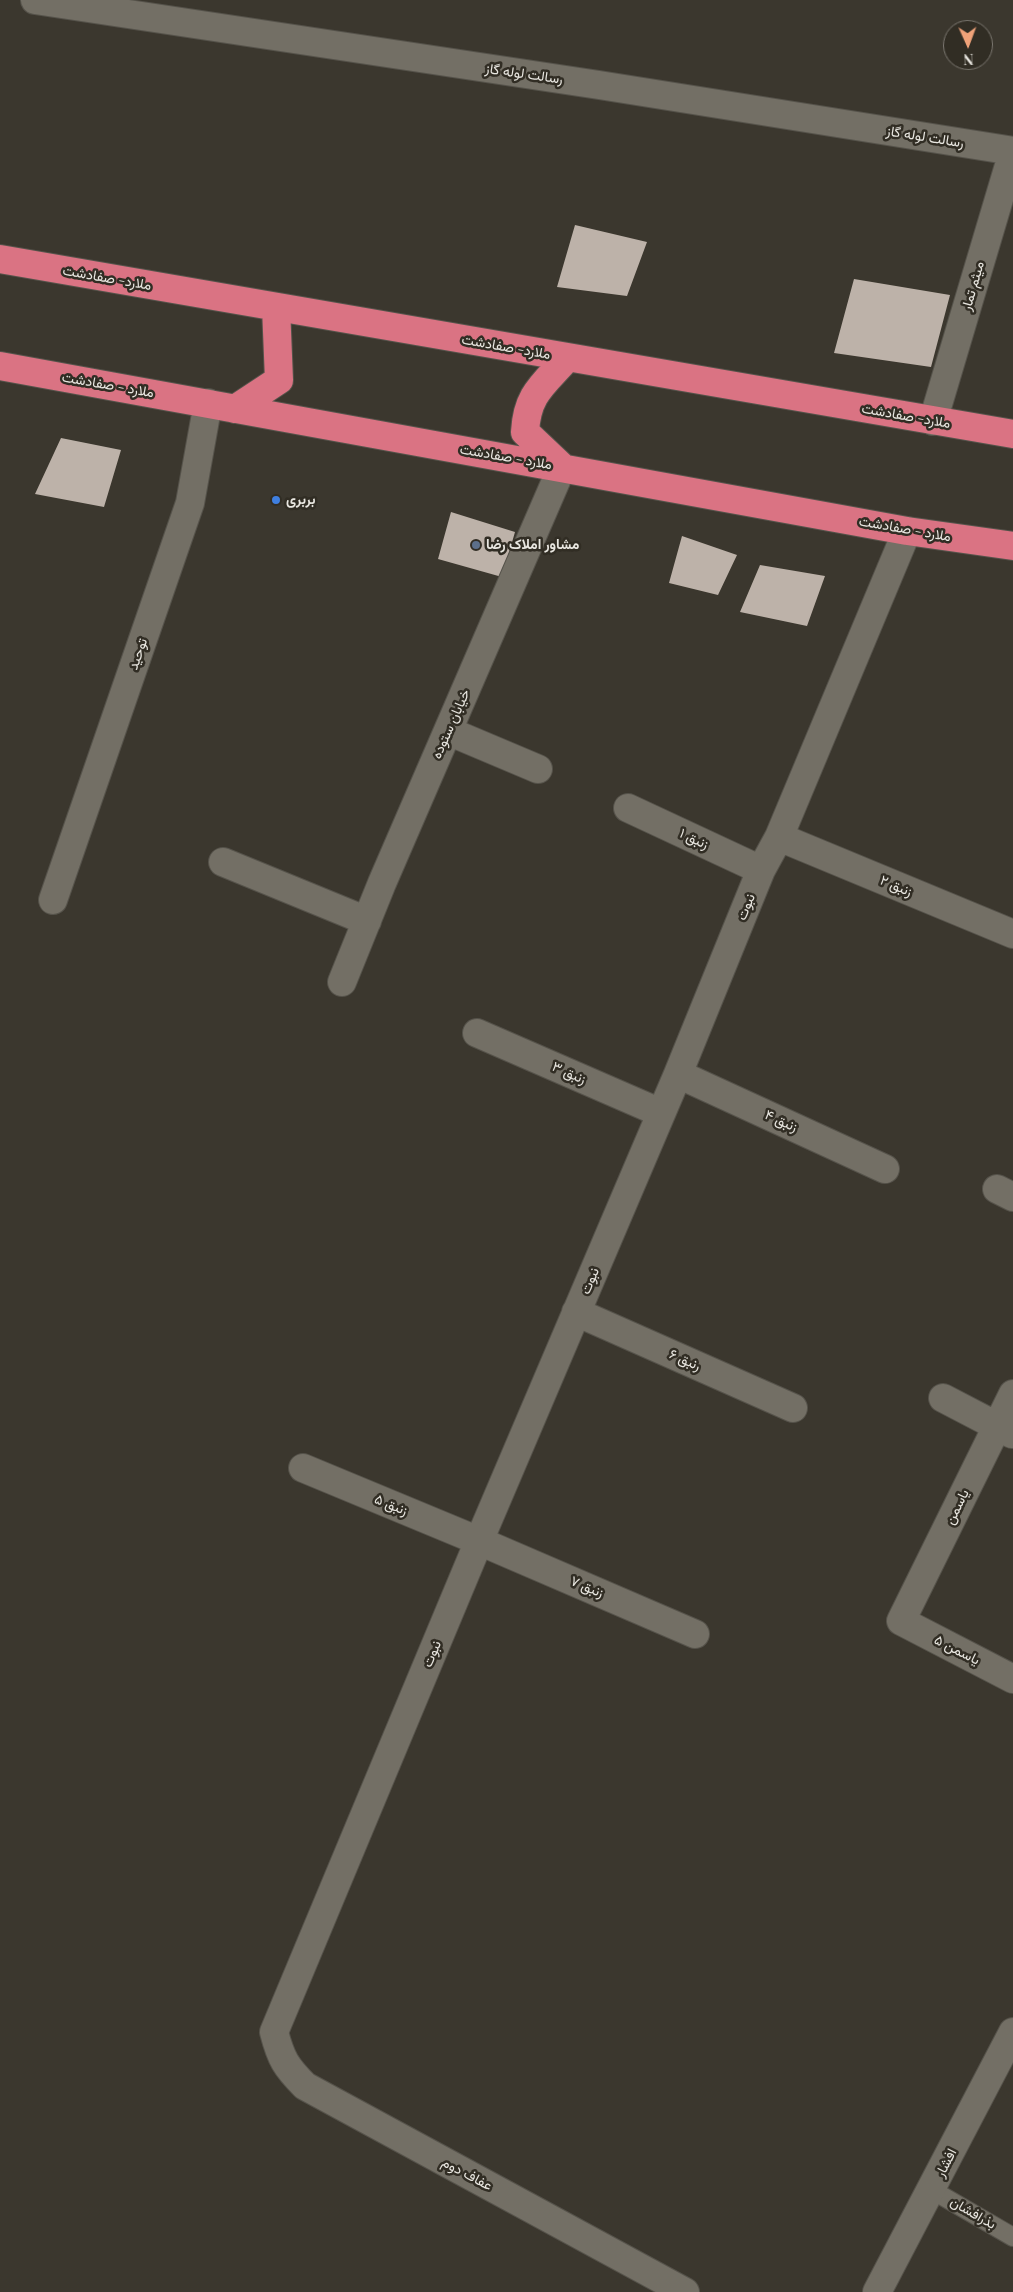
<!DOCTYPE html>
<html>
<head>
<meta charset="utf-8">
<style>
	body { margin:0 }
	#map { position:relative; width:1013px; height:2292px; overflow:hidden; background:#3b372e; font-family:"Playfair Display",serif }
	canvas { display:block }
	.north { position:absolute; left:943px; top:20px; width:50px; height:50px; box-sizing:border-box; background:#312d24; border:1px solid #7b7770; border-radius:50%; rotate:178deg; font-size:14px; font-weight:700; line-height:20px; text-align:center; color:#e9e7e1 }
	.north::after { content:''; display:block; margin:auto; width:18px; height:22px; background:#f0a279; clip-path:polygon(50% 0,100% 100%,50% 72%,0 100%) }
</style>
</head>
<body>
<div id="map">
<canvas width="1013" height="2292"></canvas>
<div class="north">N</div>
</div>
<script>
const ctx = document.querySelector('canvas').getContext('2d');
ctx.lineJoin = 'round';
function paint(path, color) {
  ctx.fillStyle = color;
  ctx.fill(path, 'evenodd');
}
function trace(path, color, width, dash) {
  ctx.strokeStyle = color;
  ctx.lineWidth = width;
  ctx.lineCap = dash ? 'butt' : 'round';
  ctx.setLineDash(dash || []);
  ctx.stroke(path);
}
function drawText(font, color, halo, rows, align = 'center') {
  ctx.font = font + ' "Playfair Display",Vazirmatn,serif';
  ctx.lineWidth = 5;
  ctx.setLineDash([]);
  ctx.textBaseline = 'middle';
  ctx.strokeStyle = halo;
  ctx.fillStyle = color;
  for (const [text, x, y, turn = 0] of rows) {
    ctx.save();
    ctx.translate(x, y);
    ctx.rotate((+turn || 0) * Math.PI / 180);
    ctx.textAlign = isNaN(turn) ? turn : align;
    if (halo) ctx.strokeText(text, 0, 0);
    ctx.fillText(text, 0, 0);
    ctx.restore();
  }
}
paint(new Path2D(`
	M575 225 647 242 627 296 557 287Z
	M854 279 950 295 931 367 834 353Z
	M61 438 121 450 104 507 35 494Z
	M451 512 515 532 502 577 438 559Z
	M682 536 737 555 718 595 669 583Z
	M760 565 825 576 807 626 740 612Z`), '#bdb2a9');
const lane = new Path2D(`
	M932 2190 1013 2237`);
const street = new Path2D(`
	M448 731 538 769
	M628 808 761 870
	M779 837 1013 934
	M223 862 367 921
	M53 900 190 503 208 403
	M342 982 382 883 562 467
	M477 1033 661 1113
	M678 1074 885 1169
	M997 1189 1013 1197
	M576 1312 793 1408
	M1013 1394 901 1621 1013 1679
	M943 1398 1012 1434
	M303 1468 479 1541 695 1634
	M685 2292 305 2086C286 2067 281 2059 274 2032L479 1541 678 1074 761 870 779 837 907 531
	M877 2292 1013 2032`);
const secondary = new Path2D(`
	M35 0 599 85 1013 151
	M933 421 1013 152`);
const highway = new Path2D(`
	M0 259 1013 434
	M0 366 907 531 1013 546
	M235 409 279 380 276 307
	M562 467 525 432C527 394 543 385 567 358`);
trace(lane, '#56534b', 20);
trace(street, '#56534b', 30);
trace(secondary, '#56534b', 30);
trace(highway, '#56534b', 30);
trace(lane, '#736f65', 18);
trace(street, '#736f65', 28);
trace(secondary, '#736f65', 28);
trace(highway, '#da7383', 28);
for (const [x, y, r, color] of [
	[276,500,5,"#3f7fe0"],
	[476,545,5,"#5c6f8a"]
]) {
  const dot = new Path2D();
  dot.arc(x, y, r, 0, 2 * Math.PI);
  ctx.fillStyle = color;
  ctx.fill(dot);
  trace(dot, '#312d24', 2);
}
drawText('14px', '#e9e7e1', '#312d24', [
	["رسالت لوله گاز",524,74,8],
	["رسالت لوله گاز",925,137,9],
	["ملارد- صفادشت",107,278,10],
	["میثم تمار",973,286,-74],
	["ملارد- صفادشت",506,347,10],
	["ملارد - صفادشت",108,385,10],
	["ملارد- صفادشت",906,416,10],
	["ملارد - صفادشت",506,457,10],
	["ملارد - صفادشت",905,529,10],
	["توحید",138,654,-71],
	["خیابان ستوده",451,724,-66],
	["زنبق ۱",694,839,25],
	["زنبق ۲",896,886,23],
	["نبوت",746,907,-68],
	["زنبق ۳",569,1073,24],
	["زنبق ۴",781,1121,24],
	["نبوت",590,1281,-67],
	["رنبق ۶",685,1360,24],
	["زنبق ۵",391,1505,22],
	["یاسمن",957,1507,-64],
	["زنبق ۷",587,1587,23],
	["یاسمن ۵",957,1650,27],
	["نبوت",432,1654,-67],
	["افشار",946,2163,-63],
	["عفاف دوم",467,2174,28],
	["بذرافشان",973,2213,30]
]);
drawText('bold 14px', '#e9e7e1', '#312d24', [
	["بربری",286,500],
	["مشاور املاک رضا",486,545]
], 'left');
</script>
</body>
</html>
